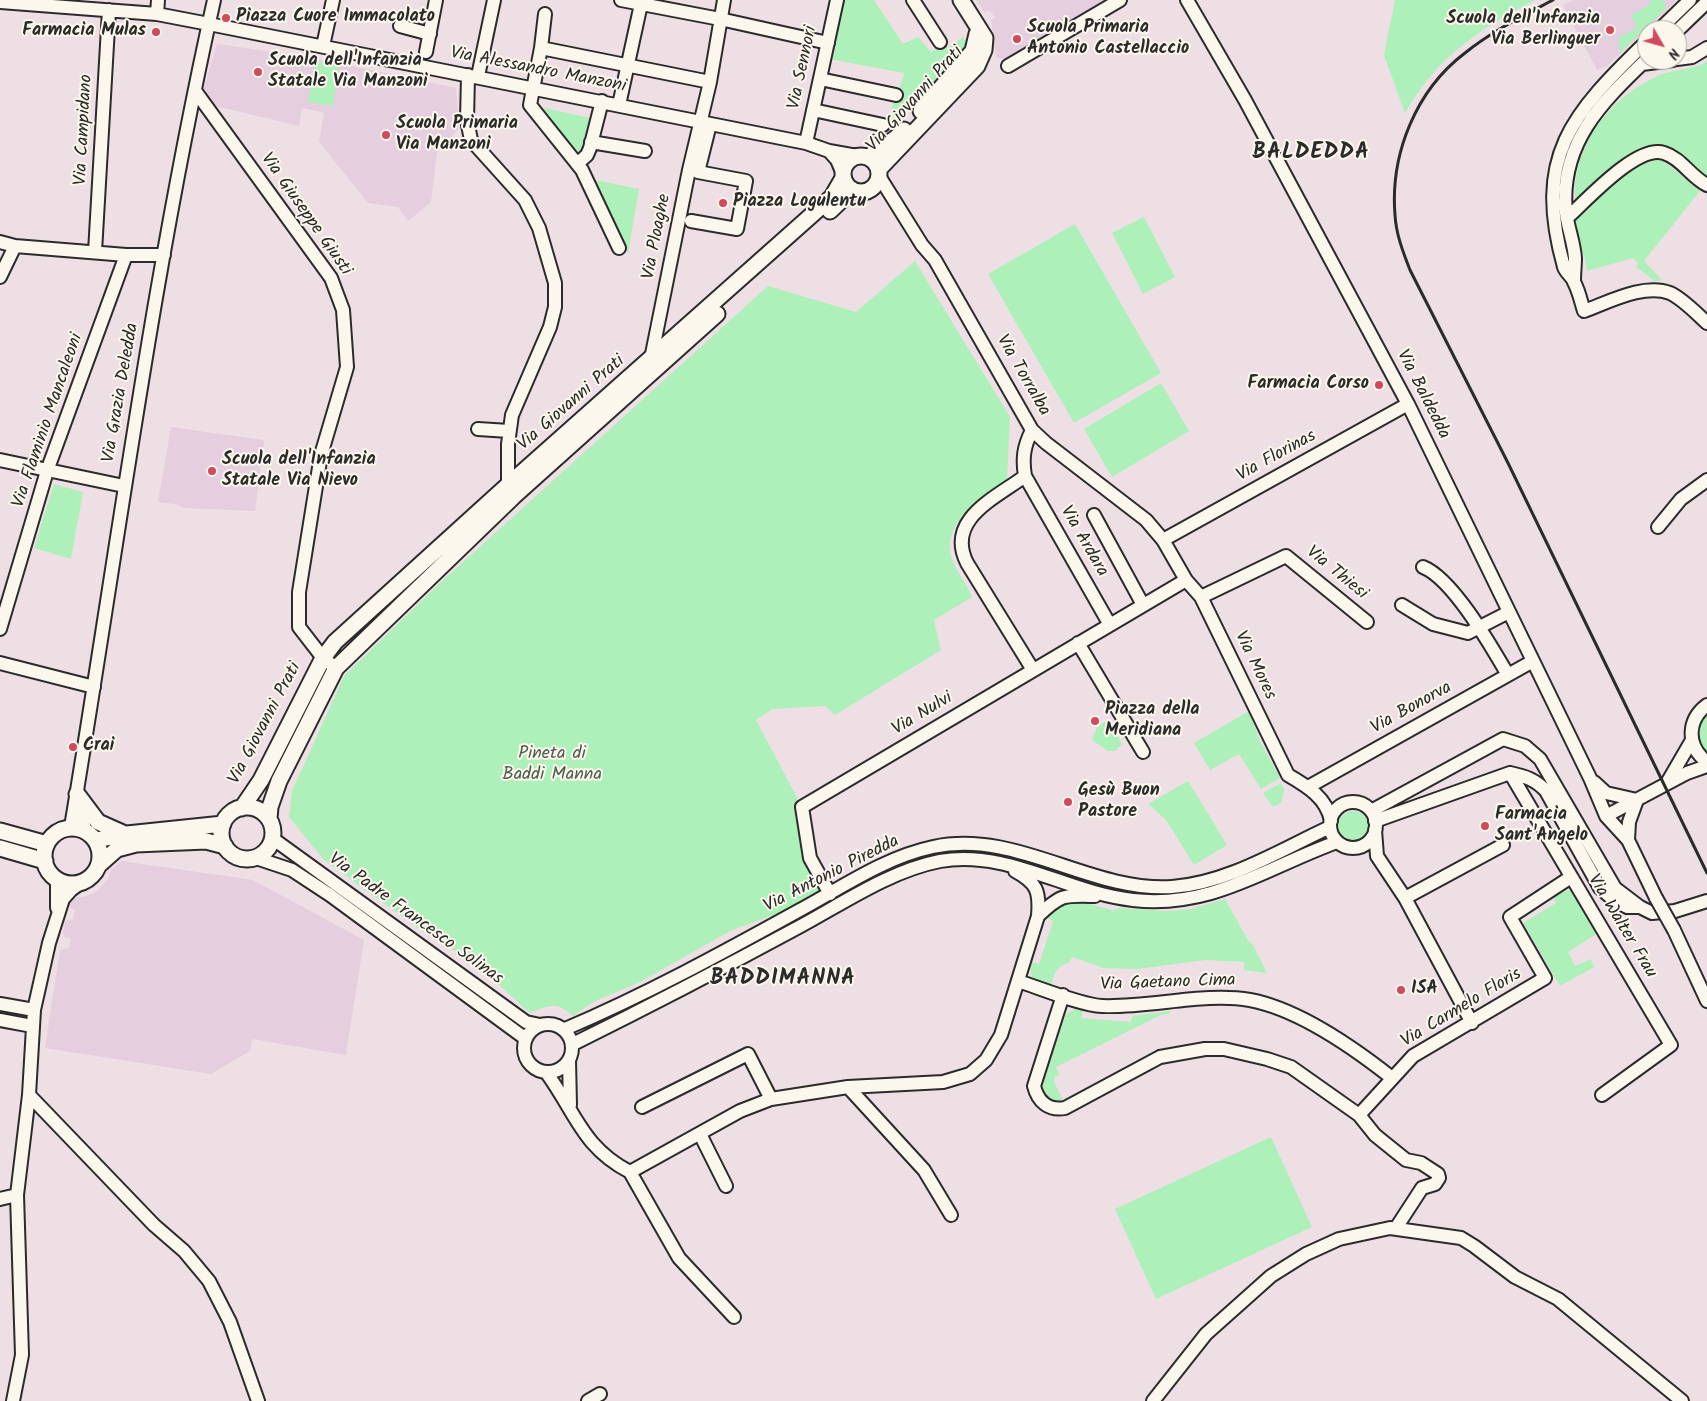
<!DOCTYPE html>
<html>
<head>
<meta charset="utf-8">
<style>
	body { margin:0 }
	#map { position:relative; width:1707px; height:1401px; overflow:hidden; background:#eedfe4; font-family:Kalam,sans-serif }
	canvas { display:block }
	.north { position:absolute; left:1637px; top:20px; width:50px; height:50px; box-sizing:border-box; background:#fbf7ec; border:1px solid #a8a59f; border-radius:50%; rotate:128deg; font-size:14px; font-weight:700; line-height:20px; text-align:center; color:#2b2b2b }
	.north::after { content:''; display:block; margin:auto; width:18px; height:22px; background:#d1495b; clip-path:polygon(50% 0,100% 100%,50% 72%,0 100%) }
</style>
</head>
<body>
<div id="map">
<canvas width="1707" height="1401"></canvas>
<div class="north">N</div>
</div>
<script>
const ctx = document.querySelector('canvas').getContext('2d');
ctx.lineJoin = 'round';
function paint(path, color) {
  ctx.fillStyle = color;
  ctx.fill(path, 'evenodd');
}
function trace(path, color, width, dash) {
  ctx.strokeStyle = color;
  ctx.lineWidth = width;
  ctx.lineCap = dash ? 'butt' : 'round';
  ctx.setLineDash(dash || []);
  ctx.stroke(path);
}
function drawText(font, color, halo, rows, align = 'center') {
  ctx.font = font + ' Kalam,sans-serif';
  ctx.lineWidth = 4;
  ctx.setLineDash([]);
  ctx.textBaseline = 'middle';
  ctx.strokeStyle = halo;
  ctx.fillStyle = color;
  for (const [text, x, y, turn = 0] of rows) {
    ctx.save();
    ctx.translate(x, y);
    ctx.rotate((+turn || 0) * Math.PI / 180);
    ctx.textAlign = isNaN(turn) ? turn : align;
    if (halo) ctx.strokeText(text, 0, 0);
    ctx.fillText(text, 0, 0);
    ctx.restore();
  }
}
paint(new Path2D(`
	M976 0H1106L1005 60 996 57 991 20 995 18 990 11 984 12Z
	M1573 0H1677L1607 66 1597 70 1563 5Z
	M217 44 310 57 456 88 459 128 437 153 431 202 408 221 398 207 368 203 319 142 324 113 302 108 299 126 216 106 204 88Z
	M171 427 264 440 255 511 184 508 176 504 158 502Z
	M121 861 253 880 364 940 346 1055 252 1039 250 1051 211 1074 45 1048 60 950 69 948 71 939 64 937 63 933 65 921 73 919 75 911 68 905 72 898 84 897 96 892 108 879 111 870Z`), '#e5cede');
paint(new Path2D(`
	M844 0H874L903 44 918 37 931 52 942 46 948 48 963 37 966 42 964 52 892 125C886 109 901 90 904 73L829 59Z
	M1395 0H1535C1479 29 1437 57 1405 113L1384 55Z
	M1649 0H1664L1666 8 1620 53 1618 38 1637 28 1631 15 1651 4Z
	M315 61 339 65 333 106 308 102Z
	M1707 61V179C1696 170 1683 157 1670 151 1634 133 1598 180 1576 203 1569 149 1611 95 1660 75 1674 69 1694 70 1707 61Z
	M545 108 590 118 580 151 575 150 544 113Z
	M1646 159H1661L1700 191 1644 261 1662 280 1655 281 1636 267 1638 263 1633 258 1587 271 1584 255 1575 238 1576 215Z
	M596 180 639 189 628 254Z
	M1144 217 1175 277 1143 294 1112 233Z
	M1075 224 1161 373 1074 423 988 274Z
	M915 261 1010 417 1007 479C985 500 943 518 951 556 954 567 967 585 972 597L934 620 941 650 835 715 825 706 772 709 756 720 802 807 807 843 830 894 730 931 640 982 593 1002 573 1016C555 1001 551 1005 530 1013L475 963 422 931 324 860 289 817 292 791 344 676 441 582 768 286 856 312Z
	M1161 383 1189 431 1112 477 1084 429Z
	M54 484 83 492 71 559 34 548Z
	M1707 710V755C1694 743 1696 723 1707 710Z
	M1249 711 1260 741 1280 778 1261 789 1239 754 1210 770 1194 743Z
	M1106 721 1111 723 1122 744 1115 751H1108L1092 740 1097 727Z
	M1188 781 1227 845 1194 865 1166 820 1148 804Z
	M1281 783 1284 790 1281 803 1273 807 1263 793Z
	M1338 826a15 15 0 1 1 30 0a15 15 0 1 1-30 0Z
	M1571 889 1598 933 1568 952 1575 966 1591 959 1594 967 1560 986 1523 923 1556 903 1554 896Z
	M1225 899 1249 942 1253 945 1267 973 1244 970V962L1206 960 1137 969 1104 968 1072 957 1069 963C1056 965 1054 975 1051 986L1036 982 1032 978 1030 968 1032 962 1039 964 1053 921 1047 918 1051 910 1059 902 1076 900 1112 910 1120 908 1167 911 1191 909Z
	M1076 1008 1083 1010 1081 1018 1130 1022 1133 1016 1170 1011V1014L1161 1015 1056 1067 1059 1075 1055 1077 1054 1082 1063 1100 1057 1102 1046 1097 1042 1086 1066 1014Z
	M1271 1137 1312 1227 1156 1299 1115 1209Z`), '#aef0ba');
const minor = new Path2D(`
	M621 0 720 19 828 43
	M913 0 940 42
	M1187 0 1245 100 1408 404 1590 778 1606 816 1628 840 1656 898
	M0 2 157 14 209 24 806 143 829 151 857 156
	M157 14 158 0
	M400 26 430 34
	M1659 30 1690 0
	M1677 31 1707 2
	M1647 41C1571 115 1533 156 1564 267 1566 273 1572 276 1574 282 1579 291 1581 302 1584 311 1609 302 1644 283 1670 293 1683 299 1696 313 1707 323
	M323 46 333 0
	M541 48 545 14
	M426 52 436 0
	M1677 59 1692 57 1707 48
	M1642 64 1673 60
	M1008 66 1120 0
	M468 75 467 120 471 140 525 200 539 228 555 283V307L550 327 512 415 508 444V485
	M478 76 494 0
	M820 79 896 95
	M196 92 331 278 343 310 347 367 321 455 299 592V627L323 658 336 668
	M619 105 641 4
	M813 110 883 125
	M591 142 645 151
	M806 143 837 0
	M829 151 837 160 843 174
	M577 164 587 155 590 148 602 101
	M879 176 922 245 935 260 1032 430 1046 443 1146 520 1163 540 1186 580 1201 597 1288 775C1307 786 1327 798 1331 821
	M1567 218C1586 201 1637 144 1664 153 1681 158 1691 177 1707 185
	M691 221 737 229 746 181 698 172 710 124
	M0 242 15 246 126 255H164
	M619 248 582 170 530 105 541 48 710 82
	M95 252 109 10
	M0 277 15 246
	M1574 281C1574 273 1575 265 1575 258 1574 243 1568 228 1566 213 1559 144 1601 103 1647 59
	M651 359 689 170 710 82 724 0
	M478 429 509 431
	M1032 430C1024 446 1022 458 1025 476L1110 625
	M0 460 124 486
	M1025 476C996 498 945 519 967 563L1033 670
	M1094 515 1143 605
	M1658 527 1681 499 1707 480
	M1163 540 1408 404
	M1423 567C1453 579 1491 646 1508 675
	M1201 597 1286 556 1367 622
	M1402 605 1433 624 1468 633 1509 612
	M0 629 47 471 126 255
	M1078 643 1143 752
	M0 663 94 687
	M1707 705C1687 720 1686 746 1707 762
	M1510 773 1671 1045 1602 1095
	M1594 782 1606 793 1637 800
	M1667 783 1692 740
	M1308 787 1533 661
	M79 801 85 830
	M1330 825a23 23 0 1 1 46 0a23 23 0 1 1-46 0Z
	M1371 811 1503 739 1525 746 1540 759 1615 888 1640 907 1652 913 1675 911 1707 901
	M1606 816 1687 773 1707 766
	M1375 821 1510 773C1525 776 1536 780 1546 791L1600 888 1615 901 1627 907H1638
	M71 827C117 551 153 273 214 0
	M1375 830 1377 856 1405 898 1472 1023
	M272 838 526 1022 540 1025
	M1628 840 1629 822 1637 800
	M256 858 292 870 330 895 526 1039
	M57 879V908
	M830 894 810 858 802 807 1186 580
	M1405 898 1503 845
	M1038 916C1061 894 1064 895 1095 896
	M1674 930 1707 1001
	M1018 981C1040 988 1081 1005 1102 1006 1149 1008 1205 992 1250 1000 1298 1009 1354 1048 1392 1078
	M1063 995 1034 1086C1038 1102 1049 1111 1065 1108L1160 1057 1205 1049H1224L1267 1059 1291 1067 1359 1115 1375 1135 1406 1160 1421 1163 1438 1174 1439 1178 1435 1184 1422 1188 1396 1228
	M0 1004 34 1010
	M0 1020 32 1026
	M524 1048a24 24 0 1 1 48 0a24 24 0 1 1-48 0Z
	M565 1029C645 995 722 953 798 911 841 888 885 857 933 847 1017 829 1089 892 1172 887 1228 883 1280 850 1330 827
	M573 1044C648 1007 723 968 797 928 842 904 889 871 940 861 1008 849 1067 893 1133 900 1212 909 1267 867 1337 842
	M569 1060 570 1105
	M546 1072C576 1113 582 1147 630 1172L740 1111 771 1099 848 1087 943 1082 970 1074 986 1060 1001 1035 1038 916C1040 891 1037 883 1015 871
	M848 1087 924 1170 951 1215
	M29 1095 154 1225 184 1251 209 1281 230 1322 258 1401
	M642 1107 748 1054 771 1099
	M1359 1115 1413 1056 1545 978 1510 917 1571 877
	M700 1134 726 1186
	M630 1172 679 1258 734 1317
	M0 1199 17 1195
	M13 1401 22 1355 17 1195 29 1095 34 1010 49 943 63 899 71 890 82 882
	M588 1401 600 1394
	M1153 1401 1206 1334 1271 1276 1306 1254 1339 1239 1390 1228 1461 1238 1474 1246 1515 1277 1558 1299 1682 1401`);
const major = new Path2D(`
	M921 111 973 51 977 34
	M843 174a18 18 0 1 1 36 0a18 18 0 1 1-36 0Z
	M869 157 896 138 904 130
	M879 169 977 66 984 50 985 38 961 0
	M830 211 852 190
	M77 794 98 822 125 834
	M221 833a26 26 0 1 1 52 0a26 26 0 1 1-52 0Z
	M242 808 261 780 323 658 335 642 508 485 832 197 843 178
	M269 819 270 807 279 781 336 668 514 496 717 314
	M44 856a28 28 0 1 1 56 0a28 28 0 1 1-56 0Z
	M0 831 47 844
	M96 840 127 834 223 824
	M0 848 45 861
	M99 865 117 849 136 844 206 841 225 846`);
trace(minor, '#2b2b2b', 16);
trace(major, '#2b2b2b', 19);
trace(minor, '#fbf7ec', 12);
trace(major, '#fbf7ec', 15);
trace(new Path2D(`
	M1553 0C1523 16 1492 31 1465 53 1416 90 1390 154 1395 215 1396 234 1403 252 1410 270L1508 463 1707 873`), '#2b2b2b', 3);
const minorBridge = new Path2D(`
	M1656 898 1674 930`);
trace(minorBridge, '#2b2b2b', 16, []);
trace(minorBridge, '#fbf7ec', 12);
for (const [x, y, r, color] of [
	[226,18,5,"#d1495b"],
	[1610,30,5,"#d1495b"],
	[156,32,5,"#d1495b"],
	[1017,39,5,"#d1495b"],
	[258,72,5,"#d1495b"],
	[386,135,5,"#d1495b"],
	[723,203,5,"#d1495b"],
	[1379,385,5,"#d1495b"],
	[212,471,5,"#d1495b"],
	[1095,721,5,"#d1495b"],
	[73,747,5,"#d1495b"],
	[1068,802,5,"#d1495b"],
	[1485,826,5,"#d1495b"],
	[1401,990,5,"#d1495b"]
]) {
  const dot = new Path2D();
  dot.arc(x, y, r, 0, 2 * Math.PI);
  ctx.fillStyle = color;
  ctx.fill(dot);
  trace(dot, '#fbf7ec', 2);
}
drawText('bold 18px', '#2b2b2b', '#fbf7ec', [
	["Piazza Cuore Immacolato",236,18],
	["Scuola dell'Infanzia",1600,20,"right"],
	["Via Berlinguer",1600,41,"right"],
	["Scuola Primaria",1027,29],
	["Antonio Castellaccio",1027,50],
	["Farmacia Mulas",146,32,"right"],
	["Scuola dell'Infanzia",268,62],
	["Statale Via Manzoni",268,83],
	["Scuola Primaria",396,125],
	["Via Manzoni",396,146],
	["Piazza Logulentu",733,203],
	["Farmacia Corso",1369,385,"right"],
	["Scuola dell'Infanzia",222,461],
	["Statale Via Nievo",222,482],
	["Piazza della",1105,711],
	["Meridiana",1105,732],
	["Crai",83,747],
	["Gesù Buon",1078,792],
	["Pastore",1078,813],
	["Farmacia",1495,816],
	["Sant'Angelo",1495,837],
	["ISA",1411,990]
], 'left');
drawText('18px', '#2b2b2b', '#fbf7ec', [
	["Via Sennori",804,68,-78],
	["Via Alessandro Manzoni",538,71,11],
	["Via Giovanni Prati",916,100,-48],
	["Via Campidano",85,130,-87],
	["Via Giuseppe Giusti",305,215,55],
	["Via Ploaghe",658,237,-79],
	["Via Torralba",1022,376,60],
	["Via Grazia Deledda",122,393,-80],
	["Via Baldedda",1422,395,63],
	["Via Giovanni Prati",572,404,-41],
	["Via Flaminio Mancaleoni",49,421,-71],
	["Via Florinas",1277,457,-29],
	["Via Ardara",1083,542,60],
	["Via Thiesi",1336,574,39],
	["Via Mores",1254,666,64],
	["Via Bonorva",1412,709,-29],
	["Via Nulvi",923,715,-31],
	["Via Giovanni Prati",266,724,-62],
	["Via Antonio Piredda",832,875,-27],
	["Via Padre Francesco Solinas",415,920,36],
	["Via Walter Frau",1621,927,59],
	["Via Gaetano Cima",1168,984,-2],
	["Via Carmelo Floris",1462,1009,-31]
]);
drawText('18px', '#4c5c4f', '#fbf7ec', [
	["Pineta di",552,755],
	["Baddi Manna",552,776]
]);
ctx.letterSpacing = '1px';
drawText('bold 22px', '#2b2b2b', '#fbf7ec', [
	["BALDEDDA",1311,154],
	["BADDIMANNA",783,980]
]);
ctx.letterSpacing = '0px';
</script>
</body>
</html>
